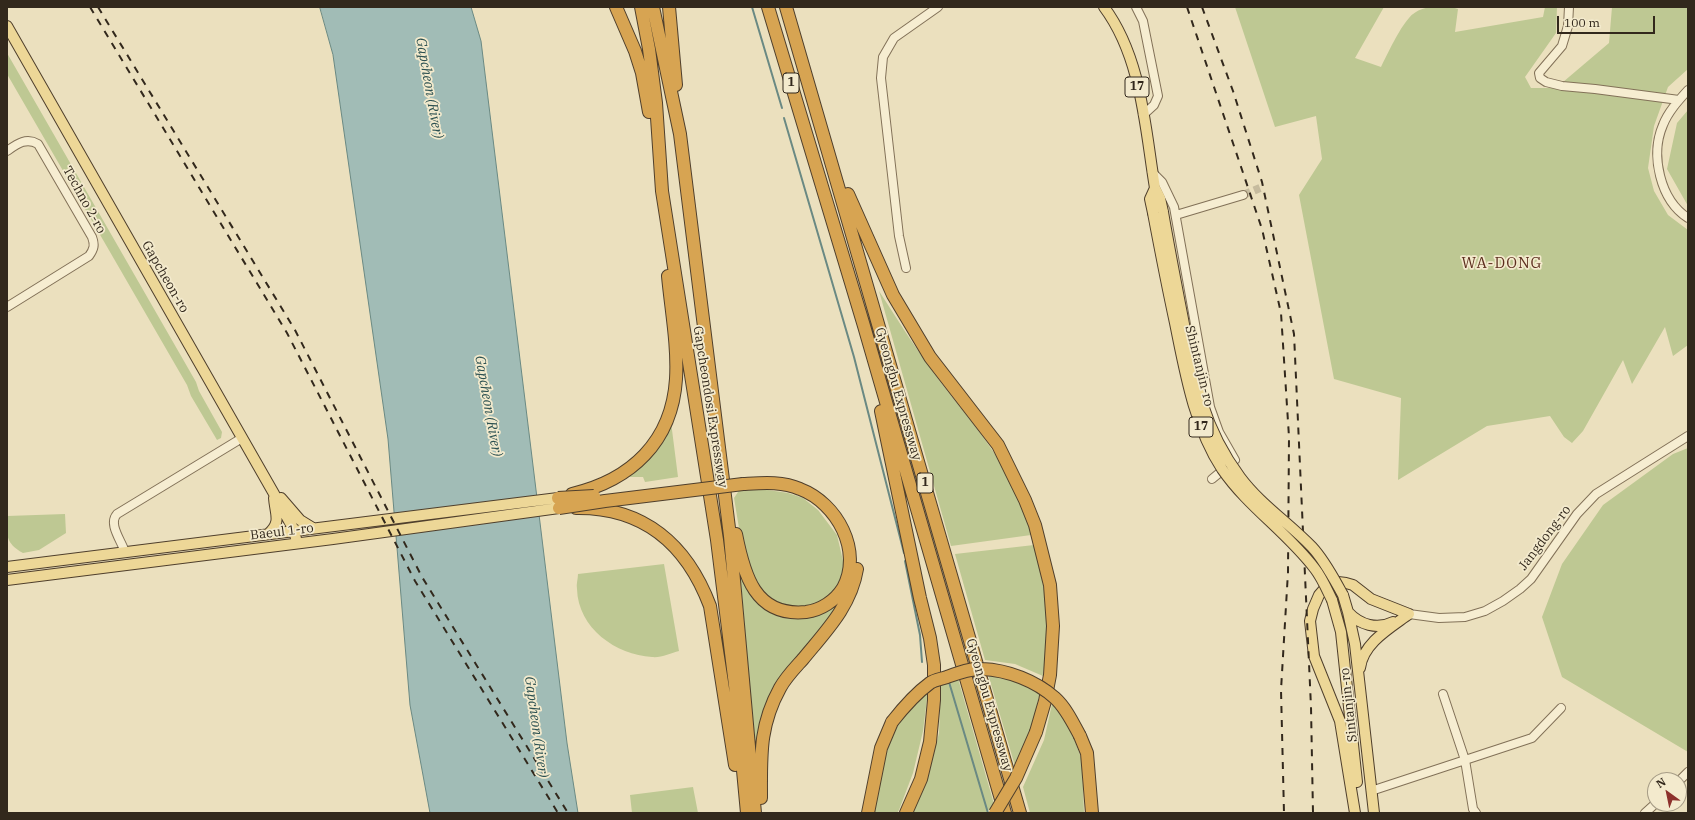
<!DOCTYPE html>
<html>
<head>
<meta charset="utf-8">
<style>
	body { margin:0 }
	#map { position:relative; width:1695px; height:820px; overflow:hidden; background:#ebe0be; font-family:"IBM Plex Serif",serif }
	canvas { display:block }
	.frame { position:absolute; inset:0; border:8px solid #32281c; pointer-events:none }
	.north { position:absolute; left:1647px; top:772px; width:40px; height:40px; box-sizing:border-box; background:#f3eacd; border:1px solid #a69c86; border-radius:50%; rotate:327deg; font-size:11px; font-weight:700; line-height:16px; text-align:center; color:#32281c }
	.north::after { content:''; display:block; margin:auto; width:14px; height:18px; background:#8d312c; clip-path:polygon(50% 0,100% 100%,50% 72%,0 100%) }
	.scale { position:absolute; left:1557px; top:16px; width:98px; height:18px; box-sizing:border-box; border:2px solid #32281c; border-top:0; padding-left:5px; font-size:12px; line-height:14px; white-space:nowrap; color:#32281c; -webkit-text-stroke:3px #f3eacd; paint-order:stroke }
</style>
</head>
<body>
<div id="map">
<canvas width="1695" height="820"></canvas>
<div class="frame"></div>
<div class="north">N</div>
<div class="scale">100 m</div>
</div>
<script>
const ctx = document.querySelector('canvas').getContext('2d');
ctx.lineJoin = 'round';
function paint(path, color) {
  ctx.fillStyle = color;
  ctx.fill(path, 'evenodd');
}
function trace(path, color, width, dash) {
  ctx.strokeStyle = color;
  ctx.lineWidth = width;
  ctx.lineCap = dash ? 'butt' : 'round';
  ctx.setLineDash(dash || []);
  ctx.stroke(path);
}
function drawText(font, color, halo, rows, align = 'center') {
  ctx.font = font + ' "IBM Plex Serif",serif';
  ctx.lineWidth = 3.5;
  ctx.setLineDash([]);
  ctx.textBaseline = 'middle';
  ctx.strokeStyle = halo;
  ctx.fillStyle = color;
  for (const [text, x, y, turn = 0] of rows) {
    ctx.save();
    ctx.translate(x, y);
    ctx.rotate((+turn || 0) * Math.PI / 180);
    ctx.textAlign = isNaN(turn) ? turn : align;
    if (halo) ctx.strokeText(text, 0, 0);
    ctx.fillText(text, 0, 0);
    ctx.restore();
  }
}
paint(new Path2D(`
	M1235 7H1384L1355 58 1381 67C1388 53 1399 29 1409 18 1419 5 1443 4 1458 9L1455 32 1543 17 1545 7H1557L1556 33 1525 77 1531 88H1556L1609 43 1612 7H1688V69L1668 87 1654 126 1648 168 1654 191 1668 215 1688 230V345L1673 356 1665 327 1632 384 1623 360 1583 431 1572 443 1564 437 1550 416 1487 426 1398 480 1401 398 1334 379 1299 195 1322 159 1316 116 1275 127Z
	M7 53 196 382 199 391 222 432 221 438 217 440 191 396 187 385 7 74Z
	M1688 110V206L1667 169 1677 123Z
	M879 291C897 319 914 346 933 372 971 424 1018 470 1031 535L951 546Z
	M671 422 678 477 645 482 643 477H625Z
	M1688 448 1687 726 1688 752 1562 677 1542 617 1562 564 1603 505 1673 454Z
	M740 489H761L788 493 803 498 818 510 837 535 844 565 838 587 822 603 801 611 777 605 759 592 743 552 734 498Z
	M65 514 66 533 39 550 23 553C5 543 7 535 7 516Z
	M1034 545 1046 598 1047 646 1043 676 1015 664 985 660 955 554Z
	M664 564 679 651C671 653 661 658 652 657 616 655 578 628 577 589 576 584 578 579 578 574Z
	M740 570 765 604 812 612 842 591 840 605 762 717 755 751Z
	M988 674 1007 677 1040 692 1031 730 1015 766Z
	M957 675 994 804 986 813H913L927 781 939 733 941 682Z
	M928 691 923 731 913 773 899 810 897 813H873C880 780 885 741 906 713 912 705 921 698 928 691Z
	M1052 704 1069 726 1082 760 1084 813H1030L1023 787 1044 740Z
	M693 787 698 813H632L630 795Z`), '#bec893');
const water = new Path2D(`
	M320 7H471L481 41 567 743 578 813H430L410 705 388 439 333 55Z`);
paint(water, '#a1bcb6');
trace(water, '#6a8983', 1);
trace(new Path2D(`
	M752 7 782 108
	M784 118 854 357 904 553
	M905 561 920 635 922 662
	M949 682 988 813`), '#6a8983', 2);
trace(new Path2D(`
	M1243 195 1260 188`), '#c6bb9e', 8, [8, 4]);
const minor = new Path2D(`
	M1136 7 1143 21 1158 96 1154 105 1143 115
	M1569 7 1568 26 1562 46 1539 73 1540 78 1546 82 1562 86 1595 89 1679 100
	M1688 90C1678 101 1668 112 1663 125 1650 155 1660 200 1688 218
	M7 151C17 144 26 137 38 144L92 237C95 245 94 249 89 256L7 307
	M1152 172 1162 182 1174 207 1210 407 1219 432 1235 460 1212 479
	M1176 215 1243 195
	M906 268 899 236 881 78 883 57 894 38 938 7
	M125 552C121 540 108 524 117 514L242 438
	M1409 614 1439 618 1465 617 1485 611 1503 601 1520 589 1531 579 1577 514 1596 494 1688 436
	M1443 694 1465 760 1473 809 1476 813
	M1679 781 1688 772
	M1371 791 1532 738 1561 708
	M1645 813 1655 804`);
const major = new Path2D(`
	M1104 7C1142 58 1145 128 1155 188L1160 198 1163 212
	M7 26 273 492 294 530 297 543
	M1153 213 1150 199 1155 188
	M281 498 300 520 313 528
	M268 534C282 522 275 514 274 498
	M7 567 558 498
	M7 580 333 539 559 508
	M1343 595 1348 612 1355 644 1374 813
	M1332 600 1341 632 1357 782
	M1348 612C1360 625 1377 630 1393 622
	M1360 668C1363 643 1390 628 1409 614
	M1355 813 1340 721 1314 656 1310 621 1313 609 1319 595 1326 587 1338 582 1346 583 1353 585 1371 599 1409 614`);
const highway = new Path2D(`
	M616 7 635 51 642 73 649 112
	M641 7 649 49 656 103 662 191 717 540 735 685 747 813
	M653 7 680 134 730 536 755 813
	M669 7 676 85
	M768 7 864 326 1005 813
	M786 7 1020 813
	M848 194 893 295 930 357 998 445 1025 500 1035 525 1050 585 1053 626 1050 675 1045 701 1036 732
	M881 411 920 598 930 638 934 665V700L930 742 921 779 906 813
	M572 494C631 480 672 442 676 379 678 345 671 309 668 276
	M576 508C644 507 687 545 710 606L735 765
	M736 534C744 575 755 617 806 612 821 610 835 601 843 588 863 551 837 503 800 489 782 481 762 483 743 484
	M1080 736 1087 753 1092 813
	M761 798C761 756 759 726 780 688 786 677 795 668 803 659 826 631 851 606 857 569
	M868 813 881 748 892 722`);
trace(minor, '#827158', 10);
trace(major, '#4f3f2c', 12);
trace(highway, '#4f3f2c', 14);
trace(minor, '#f6edd1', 8);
trace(major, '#edd797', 10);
trace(highway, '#d7a452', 12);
trace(new Path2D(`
	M90 7 287 333 415 581 558 813
	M98 7 295 330 422 577 568 813
	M1187 7 1262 229 1281 313 1289 437 1288 572 1281 690 1284 813
	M1202 7 1233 91 1262 182 1294 334 1311 707 1313 813`), '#32281c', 2, [7, 7]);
const majorBridge = new Path2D(`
	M1163 212C1169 247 1176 283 1183 319 1194 378 1203 428 1240 477 1260 504 1289 523 1312 547 1325 561 1334 579 1343 595
	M1153 213C1160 250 1167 286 1175 323 1185 372 1194 426 1222 469 1248 507 1287 532 1315 569 1322 578 1327 590 1332 600`);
const highwayBridge = new Path2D(`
	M558 498 594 496
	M559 508 605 501 743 484
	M892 722C903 708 915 694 930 683 934 680 941 679 947 677 958 673 971 668 982 669 1008 670 1036 681 1055 698 1066 708 1073 723 1080 736
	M995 813 1016 778 1036 732`);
trace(majorBridge, '#4f3f2c', 12, []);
trace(highwayBridge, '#4f3f2c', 14, []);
trace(majorBridge, '#edd797', 10);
trace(highwayBridge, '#d7a452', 12);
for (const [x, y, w] of [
	[791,83,16],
	[1137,87,24],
	[1201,427,24],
	[925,483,16]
]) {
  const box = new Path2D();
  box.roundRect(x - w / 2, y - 10, w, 20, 3);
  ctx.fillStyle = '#f3eacd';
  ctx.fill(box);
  trace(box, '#32281c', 1);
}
drawText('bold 12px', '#32281c', null, [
	["1",791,83],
	["17",1137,87],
	["17",1201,427],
	["1",925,483]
]);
drawText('13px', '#32281c', '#f3eacd', [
	["Techno 2-ro",84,200,61],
	["Gapcheon-ro",165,277,60],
	["Shintanjin-ro",1199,366,76],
	["Gyeongbu Expressway",898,394,74],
	["Gapcheondosi Expressway",710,407,81],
	["Baeul 1-ro",282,532,-7],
	["Jangdong-ro",1545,538,-53],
	["Gyeongbu Expressway",989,705,74],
	["Sintanjin-ro",1349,705,-96]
]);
drawText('italic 14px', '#2c5151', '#f3eacd', [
	["Gapcheon (River)",429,88,80],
	["Gapcheon (River)",488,406,80],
	["Gapcheon (River)",536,727,82]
]);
ctx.letterSpacing = '1px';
drawText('15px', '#5c2e1e', '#f3eacd', [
	["WA-DONG",1502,264]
]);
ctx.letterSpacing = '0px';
</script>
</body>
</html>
